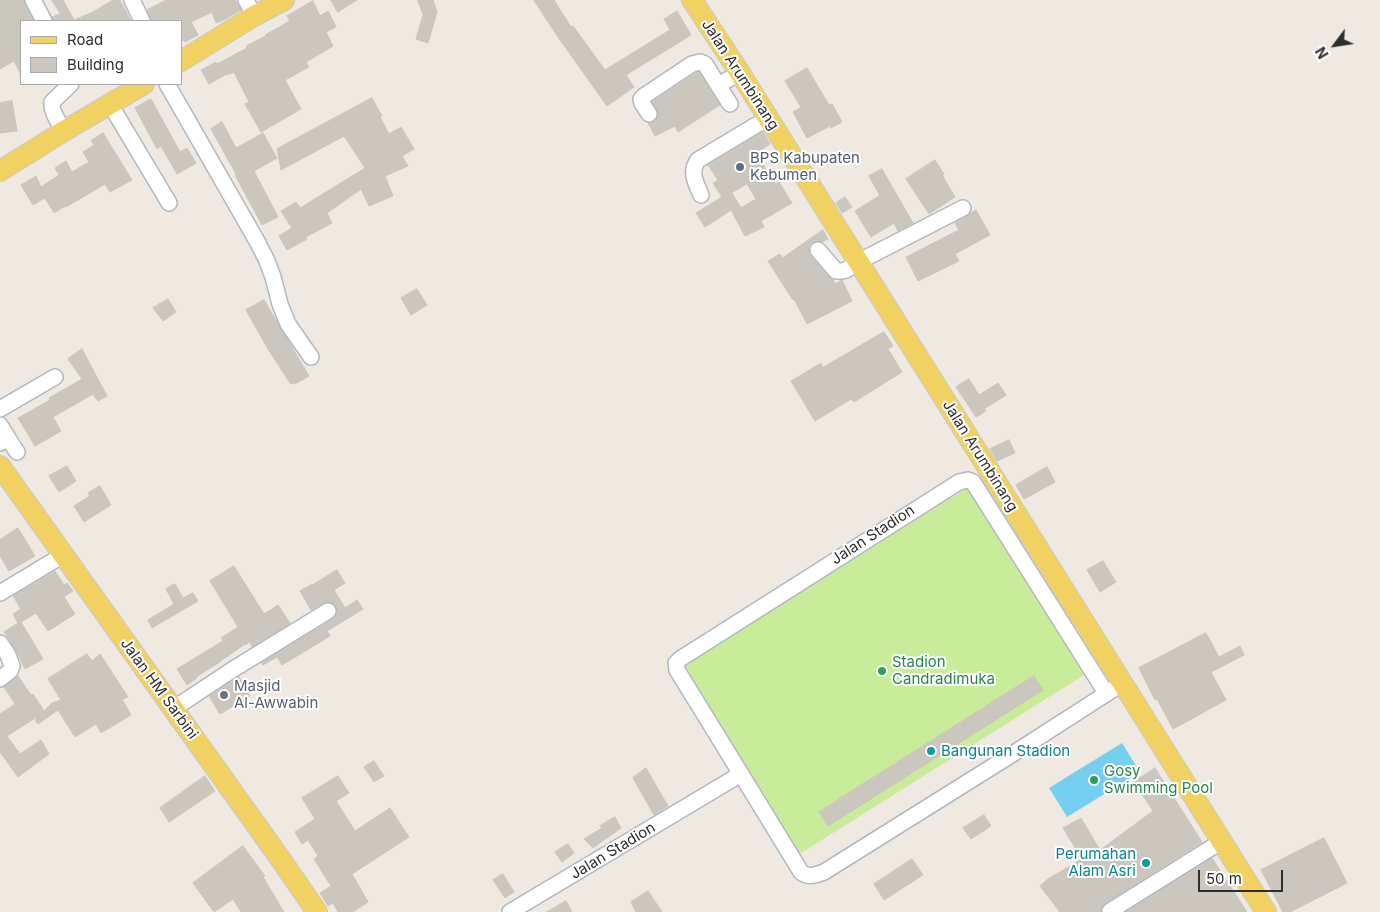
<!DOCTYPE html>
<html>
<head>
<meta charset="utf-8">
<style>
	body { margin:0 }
	#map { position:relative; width:1380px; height:912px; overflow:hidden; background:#efe9e1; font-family:Inter,sans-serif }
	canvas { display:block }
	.legend { position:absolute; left:20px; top:20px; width:162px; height:65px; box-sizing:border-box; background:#fff; border:1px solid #ababab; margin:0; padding:6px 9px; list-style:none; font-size:15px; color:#2e2e2e }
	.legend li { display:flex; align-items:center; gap:10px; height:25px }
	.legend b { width:25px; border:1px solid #ababab }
	.north { position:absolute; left:1310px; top:20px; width:50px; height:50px; -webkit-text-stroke:4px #fff; paint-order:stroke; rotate:239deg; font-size:14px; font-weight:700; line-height:20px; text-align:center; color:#2e2e2e }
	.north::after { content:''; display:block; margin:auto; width:18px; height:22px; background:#2e2e2e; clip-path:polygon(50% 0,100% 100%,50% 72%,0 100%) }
	.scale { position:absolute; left:1198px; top:870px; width:85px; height:22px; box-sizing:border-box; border:2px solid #2e2e2e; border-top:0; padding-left:6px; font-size:15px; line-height:18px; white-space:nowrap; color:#2e2e2e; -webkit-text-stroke:4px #fff; paint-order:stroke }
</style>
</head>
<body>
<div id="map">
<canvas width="1380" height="912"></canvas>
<ul class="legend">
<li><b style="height:6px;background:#f2d163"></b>Road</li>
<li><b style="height:14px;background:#cbc7bf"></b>Building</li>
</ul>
<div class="north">N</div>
<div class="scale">50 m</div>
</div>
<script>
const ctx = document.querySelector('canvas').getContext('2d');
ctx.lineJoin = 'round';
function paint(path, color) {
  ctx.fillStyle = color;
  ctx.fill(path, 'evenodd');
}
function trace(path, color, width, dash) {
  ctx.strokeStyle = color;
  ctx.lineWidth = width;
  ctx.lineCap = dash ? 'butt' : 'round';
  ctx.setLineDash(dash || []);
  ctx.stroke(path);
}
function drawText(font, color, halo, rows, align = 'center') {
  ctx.font = font + ' Inter,sans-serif';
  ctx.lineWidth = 4;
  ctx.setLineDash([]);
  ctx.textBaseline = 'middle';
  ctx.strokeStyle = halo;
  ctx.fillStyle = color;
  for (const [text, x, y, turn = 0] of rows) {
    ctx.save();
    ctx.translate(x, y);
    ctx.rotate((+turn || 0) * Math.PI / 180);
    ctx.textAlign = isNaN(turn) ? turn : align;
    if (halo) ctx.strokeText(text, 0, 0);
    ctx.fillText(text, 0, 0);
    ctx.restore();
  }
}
paint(new Path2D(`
	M967 488 1084 675 798 855 681 667Z`), '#c9ec9a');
paint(new Path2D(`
	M1122 743 1140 772 1067 817 1049 788Z`), '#75cff0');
const building = new Path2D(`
	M0 0H24L34 21H21V75L14 61 0 69Z
	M52 0H63L74 20 93 12 113 0H120L131 21H53L52 17 60 14Z
	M167 0H235L241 10 226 19 216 23 212 12 191 22 198 35 185 42 184 40 181 42V21H152L147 10Z
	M331 0H357L338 12Z
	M418 0H433L437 12 428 43 416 39 423 15Z
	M534 0H554L571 27 573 26 605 70 670 30 664 19 677 11 691 35 626 75 634 87 607 106 558 37Z
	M313 1 320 16 328 11 336 27 326 32 333 46 306 62 309 67 285 80 301 109 261 132 245 104 249 102 234 72 227 75V74L209 84 201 70 216 62 217 64 247 48 246 46 266 36 265 35 290 21 287 16Z
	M807 68 829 105 832 104 842 122 831 128 830 126 807 138 793 112 801 107 785 81Z
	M699 72 720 105 678 132 675 126 655 136 648 123 654 122 659 113 652 102 696 73Z
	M372 98 382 116 380 117 389 134 401 127 414 149 402 156 408 166 385 176 393 196 369 206 361 189 327 213 332 223 306 237 307 239 287 250 279 236 292 228 281 211 296 202 300 208 365 168 344 136 281 170 277 149Z
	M151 99 180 152 187 148 196 163 177 174 161 146 157 149 135 108Z
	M12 101 17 131 0 133V103Z
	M222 122 236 148 263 133 277 158 254 171 278 217 262 225 235 175 236 174 211 129Z
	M763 132 770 144 756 153 775 184 779 182 792 203 761 221 764 227 745 236 731 210 705 227 696 213 722 197 713 183 718 180 708 165ZM747 184 756 199 741 208 732 193Z
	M103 133 132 180 110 192 105 184 66 207 65 206 54 213 45 198 33 205 21 185 36 176 41 187 59 175 55 168 66 161 72 172 89 162 83 152 94 145 91 141Z
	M935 160 944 174 942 175 955 197 929 214 906 179Z
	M882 169 913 223 898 231 894 223 871 237 855 211 879 196V194L869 176Z
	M845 197 852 207 842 213 836 203Z
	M976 210 990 235 955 254 959 261 918 281 906 257 959 230 955 223 967 216Z
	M823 230 828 239 822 242 817 241 812 243 809 246V252L811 256 829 277 833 280 835 284 842 280 852 301 807 324 794 299 793 300 768 261 780 254 782 258Z
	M417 289 427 305 411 315 401 298Z
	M168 299 176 312 163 321 153 308Z
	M264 300 309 376 295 384 290 383 268 349 246 310Z
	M884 332 893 346 888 349 902 372 854 402 851 399 815 421 791 381 821 363 823 367Z
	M82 349 107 396 98 401 93 394 53 417 61 431 35 446 18 418 50 400 49 398 82 379 68 359Z
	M969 379 979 395 998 383 1006 395 984 409 986 411 976 417 956 387Z
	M1009 440 1015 453 997 461 990 449Z
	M67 466 76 481 59 492 49 476Z
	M1047 467 1055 482 1024 499 1016 485Z
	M100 486 111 505 84 522 74 506 90 496 88 493Z
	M18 528 35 556 9 571 0 556V540Z
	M1103 561 1116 582 1100 592 1087 570Z
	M234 566 264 614 278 605 290 623 252 647 250 642 245 645V644L219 662H220L196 677 197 678 187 685 177 669 223 641 221 638 238 627 210 581Z
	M337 570 345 583 334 590 345 608 357 600 363 609 327 631 330 636 282 665 277 657 263 665 261 663 333 619 336 616 337 611 336 607 333 603 328 602 323 603 311 610 300 591 312 584V585Z
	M55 571 64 585 67 583 73 591 64 597 75 614 48 631 36 613 21 622 43 659 25 669 16 650 4 632 18 623 13 614 21 609 13 596Z
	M175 584 183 598 193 593 198 601 152 628 148 620 174 604 166 589Z
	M1206 633 1219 657 1240 646 1244 655 1211 672 1226 700 1173 729 1157 699 1155 700 1139 668Z
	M87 654 92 661 100 654 128 697 122 699 131 715 101 733 96 724 75 737 58 710 38 724 35 720 40 715 7 736 20 754 41 740 49 754 18 777 0 752V714L15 704 4 687 18 676 31 695 33 694 44 711 52 703 61 700 48 679Z
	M1034 676 1043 690 828 826 819 812Z
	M239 677 250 696 220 714 209 696Z
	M374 761 384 776 374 782 364 767Z
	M646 768 668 806 654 815 633 778Z
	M1155 768 1202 842 1105 903 1102 907 1101 912H1060L1040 886 1048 879 1082 859 1063 828 1081 818 1100 850 1153 811 1134 782Z
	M205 776 215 791 169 822 160 808Z
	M338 776 349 793 336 801 355 831 390 808 409 837 352 874 368 902 353 912H338L333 903 328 906 320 893 331 886 314 859 318 856 308 840 302 844 295 832 315 819 302 798Z
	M984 815 991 826 971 839 963 828Z
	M615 817 621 828 593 848 584 839 602 828 600 826Z
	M1324 838 1347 883 1290 912H1283L1261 870Z
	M568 844 574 853 562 862 555 852Z
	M243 846 265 876 263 877 284 912H241L233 899 214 912 193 883Z
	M1212 858 1247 912H1126Z
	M912 859 923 875 884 900 874 884Z
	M503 874 514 892 505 898 493 880Z
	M648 891 662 912H636L631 902Z
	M566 901 572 912H547Z`);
paint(building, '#cbc7bf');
trace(building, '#cbc5ba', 1);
const minor = new Path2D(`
	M33 0 44 21
	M132 0 142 21
	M246 0 254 16
	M167 84 258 243 267 261 273 277 280 304 288 324 311 357
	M110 104 169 203
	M730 104 718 85 740 73
	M649 114 642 103 641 99 644 96 692 64 700 62 705 64 718 85
	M64 131C59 122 51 113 52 102L71 84
	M701 195C696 183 689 172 698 160L768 118
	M818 250 836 271H842L846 270 858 262 963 208
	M0 409 55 377
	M0 425 8 438
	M0 443 8 438 17 452
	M0 593 63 555
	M0 643 8 655 12 666 10 671 0 679
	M173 709 232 670 328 611
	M741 774 677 670 676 663 680 659 959 482 968 480 973 482 1106 693
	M1110 911 1222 841
	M510 912 741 774 801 872C808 878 816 875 824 872L1011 755 1123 683`);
const major = new Path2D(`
	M692 0 740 73 1266 912
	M181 61 254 16 284 0
	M0 171 64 131 144 84
	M0 466 279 857 317 912`);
trace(minor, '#b4b7c1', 18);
trace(major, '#c9c9c9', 22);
trace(minor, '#fff', 15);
trace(major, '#f2d163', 20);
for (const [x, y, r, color] of [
	[740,167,5,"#5c6f8a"],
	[882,671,5,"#2e9e5b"],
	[224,695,5,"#6b7280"],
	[931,751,5,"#0f9aa8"],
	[1094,780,5,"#2e9e5b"],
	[1146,863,5,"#0f9aa8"]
]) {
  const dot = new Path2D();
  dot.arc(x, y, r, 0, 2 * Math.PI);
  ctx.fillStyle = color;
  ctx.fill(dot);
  trace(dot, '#fff', 2);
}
drawText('15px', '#2e2e2e', '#fff', [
	["Jalan Arumbinang",740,75,57],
	["Jalan Arumbinang",980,456,58],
	["Jalan Stadion",873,535,-33],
	["Jalan HM Sarbini",159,689,54],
	["Jalan Stadion",613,851,-31]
]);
drawText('15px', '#4e5e75', '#fff', [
	["BPS Kabupaten",750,158],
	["Kebumen",750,175]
], 'left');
drawText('15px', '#27864d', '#fff', [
	["Stadion",892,662],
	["Candradimuka",892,679],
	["Gosy",1104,771],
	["Swimming Pool",1104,788]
], 'left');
drawText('15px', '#5b616d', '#fff', [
	["Masjid",234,686],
	["Al-Awwabin",234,703]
], 'left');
drawText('15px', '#0d838f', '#fff', [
	["Bangunan Stadion",941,751],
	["Perumahan",1136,854,"right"],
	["Alam Asri",1136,871,"right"]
], 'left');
</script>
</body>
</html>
